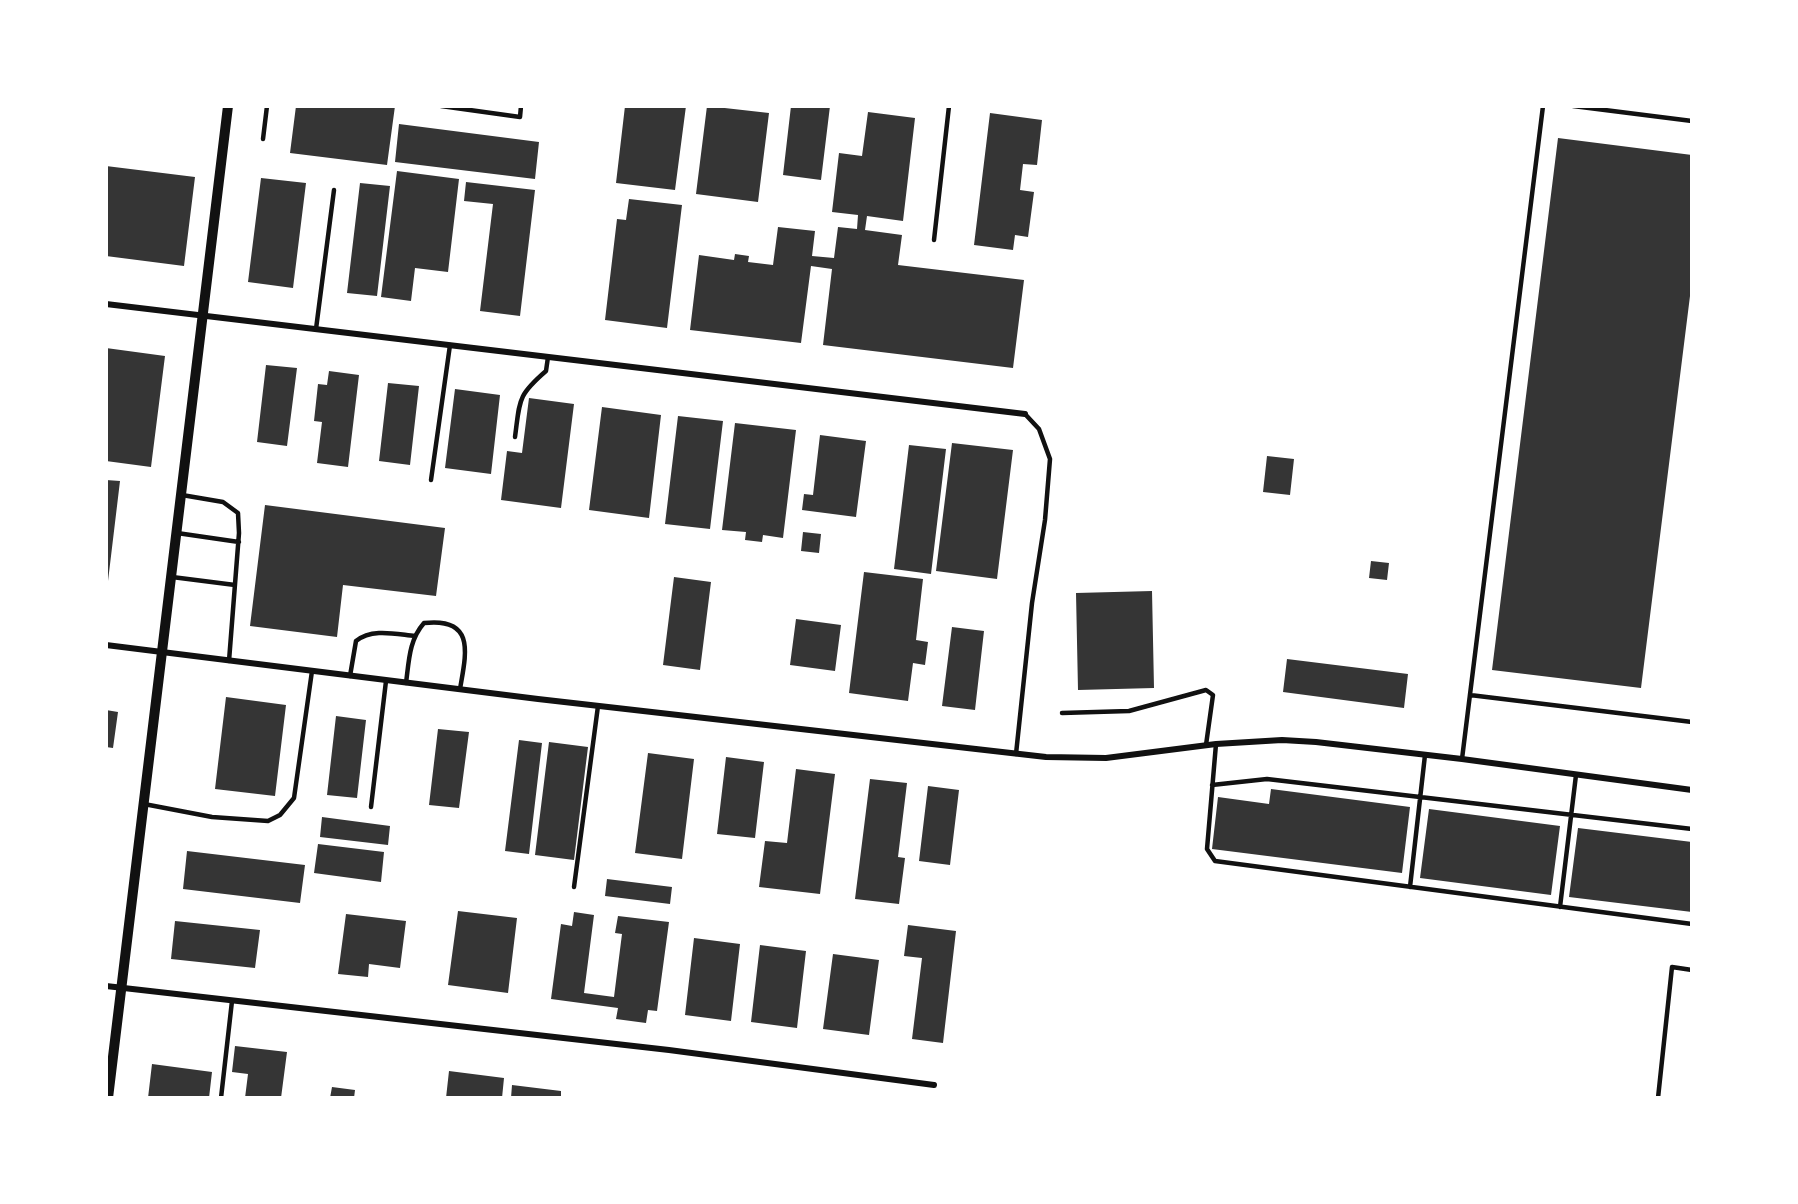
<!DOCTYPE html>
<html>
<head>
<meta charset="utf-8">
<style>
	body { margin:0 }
	#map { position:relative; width:1798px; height:1204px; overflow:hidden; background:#fff; font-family:Overpass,sans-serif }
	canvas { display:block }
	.frame { position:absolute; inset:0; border:108px solid #fff; pointer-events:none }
</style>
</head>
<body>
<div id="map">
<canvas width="1798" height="1204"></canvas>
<div class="frame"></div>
</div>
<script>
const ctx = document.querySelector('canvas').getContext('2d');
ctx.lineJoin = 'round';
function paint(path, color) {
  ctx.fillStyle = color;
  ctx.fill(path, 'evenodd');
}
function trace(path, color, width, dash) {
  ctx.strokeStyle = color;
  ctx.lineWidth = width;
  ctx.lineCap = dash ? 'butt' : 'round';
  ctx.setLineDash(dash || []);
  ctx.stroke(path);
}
paint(new Path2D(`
	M296 106H395L387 165 290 153Z
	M625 106H686L675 190 616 183Z
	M707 106 769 113 758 202 696 194Z
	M791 106H830L821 180 783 175Z
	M868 112 915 118 903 221 867 216 865 230 902 235 898 265 1024 280 1013 368 823 345 832 269 811 266 801 343 690 330 699 255 734 260 735 254 749 256 748 262 773 265 778 227 815 231 812 256 834 258 838 227 857 229 858 215 832 212 839 153 862 156Z
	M990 113 1042 120 1037 165 1023 164 1020 190 1034 192 1028 237 1015 235 1013 250 974 245Z
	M399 124 539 142 535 179 395 162Z
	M1558 138 1692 155V280L1641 688 1492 670Z
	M106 166 195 177 184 266 106 256Z
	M397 171 459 179 448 272 415 268 411 301 381 297Z
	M261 178 306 183 293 288 248 282Z
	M466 182 535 190 520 316 480 311 493 204 464 201Z
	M360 183 390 186 377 296 347 293Z
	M629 199 682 205 667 328 605 320 617 219 626 220Z
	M106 348 165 356 151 467 106 461Z
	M266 365 297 368 287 446 257 442Z
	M329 371 359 375 348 467 317 463 322 422 314 421 318 384 327 385Z
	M388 383 419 386 410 465 379 461Z
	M455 389 500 395 491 474 445 468Z
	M529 398 574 404 561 508 501 500 507 451 522 453Z
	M602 407 661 415 649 518 589 510Z
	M678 416 723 421 710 529 665 524Z
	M735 423 796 430 783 538 763 535 762 542 745 540 746 532 722 530Z
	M820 435 866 441 856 517 802 510 804 494 813 495Z
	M952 443 1013 450 997 579 936 571Z
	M909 445 946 449 931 574 894 569Z
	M1267 456 1294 459 1290 495 1263 492Z
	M106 480 120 481 108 581H106Z
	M265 505 445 528 436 596 343 585 337 637 250 626Z
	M803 532 821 534 819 553 801 551Z
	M1371 561 1389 563 1387 580 1369 578Z
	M864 572 923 579 916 640 928 642 925 665 913 663 908 701 849 693Z
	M674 577 711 582 700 670 663 665Z
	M1152 591 1154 688 1078 690 1076 593Z
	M796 619 841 625 835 671 790 665Z
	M952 627 984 631 975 710 942 706Z
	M1287 659 1408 674 1404 708 1283 692Z
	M226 697 286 705 275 796 215 789Z
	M106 710 118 712 113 748 106 747Z
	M336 716 366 720 357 798 327 795Z
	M438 729 469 732 459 808 429 805Z
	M519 740 542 743 529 854 505 851Z
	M549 742 588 747 574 860 535 855Z
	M648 753 694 759 682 859 635 853Z
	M726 757 764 762 755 838 717 834Z
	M796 769 835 774 820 894 759 887 765 841 787 843Z
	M870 779 907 783 898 857 905 858 899 904 855 899Z
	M928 786 959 790 950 865 919 861Z
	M1271 789 1410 807 1402 873 1212 849 1218 797 1269 804Z
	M1429 809 1560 826 1551 895 1420 878Z
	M322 817 390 826 388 845 320 837Z
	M1578 828 1692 842V912L1569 897Z
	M318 844 384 852 381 882 314 873Z
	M187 851 305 865 300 903 183 889Z
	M607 879 672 887 670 904 605 896Z
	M458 911 517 918 508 993 448 985Z
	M574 912 594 915 584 993 614 997 622 934 615 933 618 916 669 922 657 1011 648 1010 646 1023 616 1019 618 1008 551 999 561 924 572 926Z
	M346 914 406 921 400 968 369 964 368 977 338 974Z
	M175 921 260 930 255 968 171 959Z
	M908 925 956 931 943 1043 912 1039 922 958 904 956Z
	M694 938 740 944 731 1021 685 1015Z
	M760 945 806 951 797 1028 751 1022Z
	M833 954 879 960 869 1035 823 1029Z
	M235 1046 287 1052 281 1098H245L248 1074 232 1072Z
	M152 1064 212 1072 209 1098H148Z
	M449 1071 504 1078 502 1098H446Z
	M512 1085 561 1091V1098H511Z
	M332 1087 355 1090 354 1098H330Z`), '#353535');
trace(new Path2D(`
	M441 106 520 117 521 106
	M1573 106 1692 121
	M263 139 267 106
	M934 240 949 106
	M316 329 334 190
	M515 437C520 400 517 396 546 371L548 357
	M431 480 450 345
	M182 495 223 502 238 513 239 533 229 661
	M177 533 239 542
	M172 577 235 585
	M350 676 356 641C372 628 395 634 415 636
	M406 683C409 661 409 640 424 623 476 617 466 654 460 689
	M1470 695 1692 722
	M1062 713 1129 711 1206 690 1213 695 1206 745
	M1216 744 1207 849 1215 861 1692 924
	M1016 754 1032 603 1045 520 1050 459 1039 429 1025 414
	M1462 759 1543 106
	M1212 785 1267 779 1692 829
	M144 804 212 817 268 821 280 815 294 798 312 671
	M371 807 386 681
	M574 887 598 706
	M1410 887 1425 755
	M1560 907 1576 775
	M221 1098 232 1001
	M1658 1098 1672 967 1692 970`), '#111', 4.5);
trace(new Path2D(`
	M106 304 1025 414
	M106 645 538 699 1046 757 1106 758 1216 744 1282 740 1316 742 1462 759 1692 790
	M106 986 669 1050 934 1085`), '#111', 6);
trace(new Path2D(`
	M108 1098 228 106`), '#111', 10);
</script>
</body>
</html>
